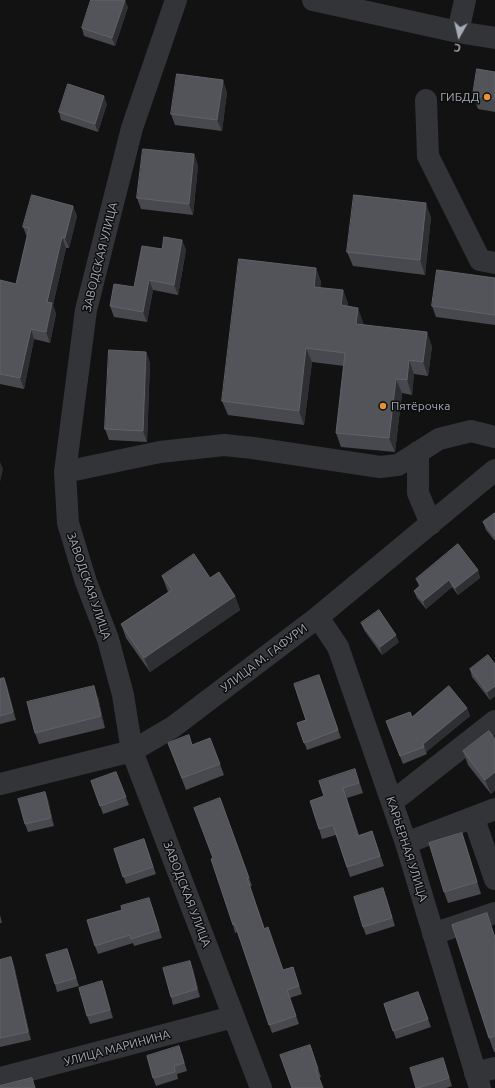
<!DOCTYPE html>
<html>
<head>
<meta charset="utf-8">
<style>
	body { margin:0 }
	#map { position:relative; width:495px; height:1088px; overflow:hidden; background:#121213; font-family:Ubuntu,sans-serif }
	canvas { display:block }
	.north { position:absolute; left:439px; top:16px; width:40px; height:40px; -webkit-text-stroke:3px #0d0d0e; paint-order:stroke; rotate:188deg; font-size:11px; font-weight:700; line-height:16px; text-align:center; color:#a4abb3 }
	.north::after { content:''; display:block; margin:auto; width:14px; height:18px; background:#a4abb3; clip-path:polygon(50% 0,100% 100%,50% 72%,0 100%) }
</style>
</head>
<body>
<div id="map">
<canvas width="495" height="1088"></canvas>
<div class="north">С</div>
</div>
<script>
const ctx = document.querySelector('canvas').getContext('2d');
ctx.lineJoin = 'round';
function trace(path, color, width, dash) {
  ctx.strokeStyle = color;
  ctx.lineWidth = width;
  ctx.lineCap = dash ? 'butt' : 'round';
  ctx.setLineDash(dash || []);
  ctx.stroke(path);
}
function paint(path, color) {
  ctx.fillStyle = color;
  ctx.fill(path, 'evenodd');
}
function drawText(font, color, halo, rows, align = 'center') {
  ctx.font = font + ' Ubuntu,sans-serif';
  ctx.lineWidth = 3;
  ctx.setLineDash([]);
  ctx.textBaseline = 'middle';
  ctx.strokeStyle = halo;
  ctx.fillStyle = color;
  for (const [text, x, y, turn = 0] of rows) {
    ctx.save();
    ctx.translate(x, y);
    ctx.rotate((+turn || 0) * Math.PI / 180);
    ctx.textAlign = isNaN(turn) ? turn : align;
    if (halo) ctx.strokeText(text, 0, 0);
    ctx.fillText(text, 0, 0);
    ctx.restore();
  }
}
trace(new Path2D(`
	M176 0 132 128 86 310 65 472 68 523 86 582 108 639 123 695 132 751 261 1088
	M313 0 458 32 495 38
	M458 32 465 0
	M426 100 428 156 480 260 495 263
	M418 452V493L431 524
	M65 472 160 452 224 445 253 448 380 467 398 465 439 439 471 431 495 437
	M318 617 338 647 406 843 480 1088
	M0 784 132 751 173 727 318 617 495 470
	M392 802 495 721
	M474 819 495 879
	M406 843 495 809
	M433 934 495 913
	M475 1073 495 1068
	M0 1078 233 1017`), '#333438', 22);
paint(new Path2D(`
	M128 7 115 46 84 36 82 28Z
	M495 72V112L478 109 473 95Z
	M227 92 222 131 175 125 171 114Z
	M107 104 98 132 61 120 59 112Z
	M194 154 198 166 193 215 141 209 137 198Z
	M73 206 77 216 69 248H66L53 305 56 314 50 343 34 339 24 389 0 384V280L16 284 27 237 23 227Z
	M431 217 425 275 353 266 347 252Z
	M182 240 186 250 178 295 153 290 147 322 114 317 110 306 134 287 162 249Z
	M316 268 321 282 320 288 343 290 348 304V306L363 322V324L432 346 428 376 414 374 412 395 402 393 395 452 341 447 336 433 344 366 312 362 304 425 228 415 222 401Z
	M495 278V325L436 317 432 306Z
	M146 352 150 363 147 442 109 440 105 429Z
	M495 513V541L486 530 483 522Z
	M478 570 480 578 458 595 452 587 426 609 417 598 414 591 419 586 416 579Z
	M162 576 210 578 235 596 240 610 150 672 126 638 121 624 168 592Z
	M361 623 399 642 382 655 364 630Z
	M495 664V696L490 700 472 677 470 669Z
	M319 675 341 738 307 750 297 723 306 720Z
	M4 678 7 686 16 720 0 724V679Z
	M98 697 105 728 39 744 35 733Z
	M467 708 470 716 426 752 427 754 403 764 389 729 412 717Z
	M495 739V790L491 794 468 765 463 751Z
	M168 743 192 745 220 764 224 775 186 790Z
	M355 769 363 793 347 798 359 835 372 831 384 866 350 877 336 835 322 839 319 829 324 796Z
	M116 772 129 805 103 814 91 781Z
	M45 792 48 800 54 826 28 832 25 824Z
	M220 798 252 886H250L265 929 283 970 293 967 302 994 290 998 299 1024 272 1033 237 932 235 933 233 925 213 858Z
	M144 839 156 874 126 884 114 849Z
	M466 845 481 894 448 903 444 892Z
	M386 896 395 926 366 935 363 927Z
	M152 906 162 938 134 946 133 943 98 954 95 946Z
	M487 913 495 937V1052H494L489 1038Z
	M0 915 2 923H0Z
	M67 949 79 986 57 992 55 984Z
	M11 957 14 965 31 1040 0 1047V960Z
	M193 969 200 997 173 1005 171 997Z
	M102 981 113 1018 90 1024 87 1016Z
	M418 992 431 1027 396 1039 384 1004Z
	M310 1045 321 1077 292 1088Z
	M182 1054 187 1071 177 1074 178 1079 156 1086 153 1078Z
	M443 1058 452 1086 446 1088H416Z`), '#48494e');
paint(new Path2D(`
	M125 0 128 7 115 46 112 38Z
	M223 80 227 92 222 131 217 120Z
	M104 96 107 104 98 132 95 124Z
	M194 154 198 166 193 215 189 204Z
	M426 203 431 217 425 275 420 260Z
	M73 206 77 216 69 248 65 238Z
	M62 237 66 248 53 305 56 314 50 343 46 332 47 302Z
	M182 240 186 250 178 295 174 285Z
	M316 268 321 282 319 301 314 287Z
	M149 280 153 290 147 322 143 312Z
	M343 290 348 304 346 320 341 305Z
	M358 308 363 322 361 338 356 324Z
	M31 329 34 339 24 389 20 378Z
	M427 332 432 346 428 376 423 362Z
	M306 348 312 362 304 425 299 411Z
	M146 352 150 363 147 442 143 431Z
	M409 360 414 374 412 395 407 380Z
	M396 379 402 393 395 452 389 438Z
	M0 462 3 469 0 482Z
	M478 570 480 578 458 595 455 588Z
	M449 580 452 587 426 609 423 601Z
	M235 596 240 610 150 672 144 658Z
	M396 635 399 642 382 655 380 647Z
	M4 678 7 686 16 720 13 712Z
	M94 686 98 697 105 728 101 716Z
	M495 686V696L490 700 487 692Z
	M467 708 470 716 426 752 423 744Z
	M495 772V790L491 794 485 780Z
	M343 788 347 798 362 846 358 836Z
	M45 792 48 800 54 826 51 818Z
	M462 833 466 845 481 894 477 882Z
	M67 949 70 957 79 986 76 978Z
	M11 957 14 965 31 1040 28 1032Z
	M190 961 193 969 200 997 197 989Z
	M102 981 105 989 113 1018 110 1010Z`), '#2e2f32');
const building = new Path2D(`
	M91 0H125L112 38 82 28Z
	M477 69 495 72V99L473 95Z
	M177 74 223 80 217 120 171 114Z
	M68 84 104 96 95 124 59 112Z
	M143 149 194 154 189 204 137 198Z
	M32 195 73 206 65 238 62 237 47 302 52 303 46 332 31 329 20 378 0 374V280L16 284 29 228 23 227Z
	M354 195 426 203 420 260 347 252Z
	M164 237 182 240 174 285 149 280 143 312 110 306 114 284 134 287 142 246 162 249Z
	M239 259 316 268 314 287 343 290 341 305 358 308 356 324 427 332 423 362 409 360 407 380 396 379 389 438 336 433 345 353 306 348 299 411 222 401Z
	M437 270 495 278V315L432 306Z
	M109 350 146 352 143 431 105 429Z
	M495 513V537L483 522Z
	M458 544 478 570 455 588 449 580 423 601 414 591 421 585 416 579Z
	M194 554 210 578 219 572 235 596 144 658 121 624 172 590 162 576Z
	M379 610 396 635 380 647 361 623Z
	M488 655 495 664V686L487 692 470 669Z
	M319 675 338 730 304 743 297 723 306 720 294 684Z
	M4 678 13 712 0 716V679Z
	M94 686 101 716 35 733 27 702Z
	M449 686 467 708 423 744 424 747 400 756 386 721 410 712 412 717Z
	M489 731 495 739V772L485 780 463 751Z
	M189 735 192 745 210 738 220 764 182 778 168 743Z
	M355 769 359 783 343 788 358 836 372 831 380 856 347 867 333 825 319 829 310 801 324 796 319 781Z
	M116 772 126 797 100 806 91 781Z
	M45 792 51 818 25 824 18 799Z
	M220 798 249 878H247L264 929 268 927 283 970 293 967 299 986 287 990 296 1016 269 1025 235 924 233 925 211 859 213 858 194 808Z
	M462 833 477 882 444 892 429 843Z
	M144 839 153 867 123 877 114 849Z
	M383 888 392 918 363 927 354 897Z
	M149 898 159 930 131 939 130 935 95 946 87 920 122 910 121 906Z
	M487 913 495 938V1036L489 1038 452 925Z
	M67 949 76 978 55 984 46 955Z
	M11 957 28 1032 0 1038V960Z
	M190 961 197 989 171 997 163 968Z
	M102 981 110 1010 87 1016 79 988Z
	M418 992 428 1019 393 1031 384 1004Z
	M310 1045 318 1069 316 1070 323 1088H292L280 1055Z
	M179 1046 184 1063 174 1066 175 1072 153 1078 147 1056Z
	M443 1058 449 1078 418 1088H416L410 1068Z
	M32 1078 35 1088H0V1086Z`);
paint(building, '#525459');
trace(building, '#5f6267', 1);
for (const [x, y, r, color] of [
	[487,97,4,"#e89235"],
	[383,406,4,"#e89235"]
]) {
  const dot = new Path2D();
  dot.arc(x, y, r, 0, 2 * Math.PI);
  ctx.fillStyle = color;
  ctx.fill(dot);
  trace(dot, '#0d0d0e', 1.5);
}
drawText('12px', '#a4abb3', '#0d0d0e', [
	["ГИБДД",479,97],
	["Пятёрочка",391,406,"left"]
], 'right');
drawText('12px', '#a4abb3', '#0d0d0e', [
	["ЗАВОДСКАЯ УЛИЦА",100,257,-76],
	["ЗАВОДСКАЯ УЛИЦА",89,586,71],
	["УЛИЦА М. ГАФУРИ",264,658,-37],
	["КАРЬЕРНАЯ УЛИЦА",407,849,72],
	["ЗАВОДСКАЯ УЛИЦА",187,894,69],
	["УЛИЦА МАРИНИНА",117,1048,-15]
]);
</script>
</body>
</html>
